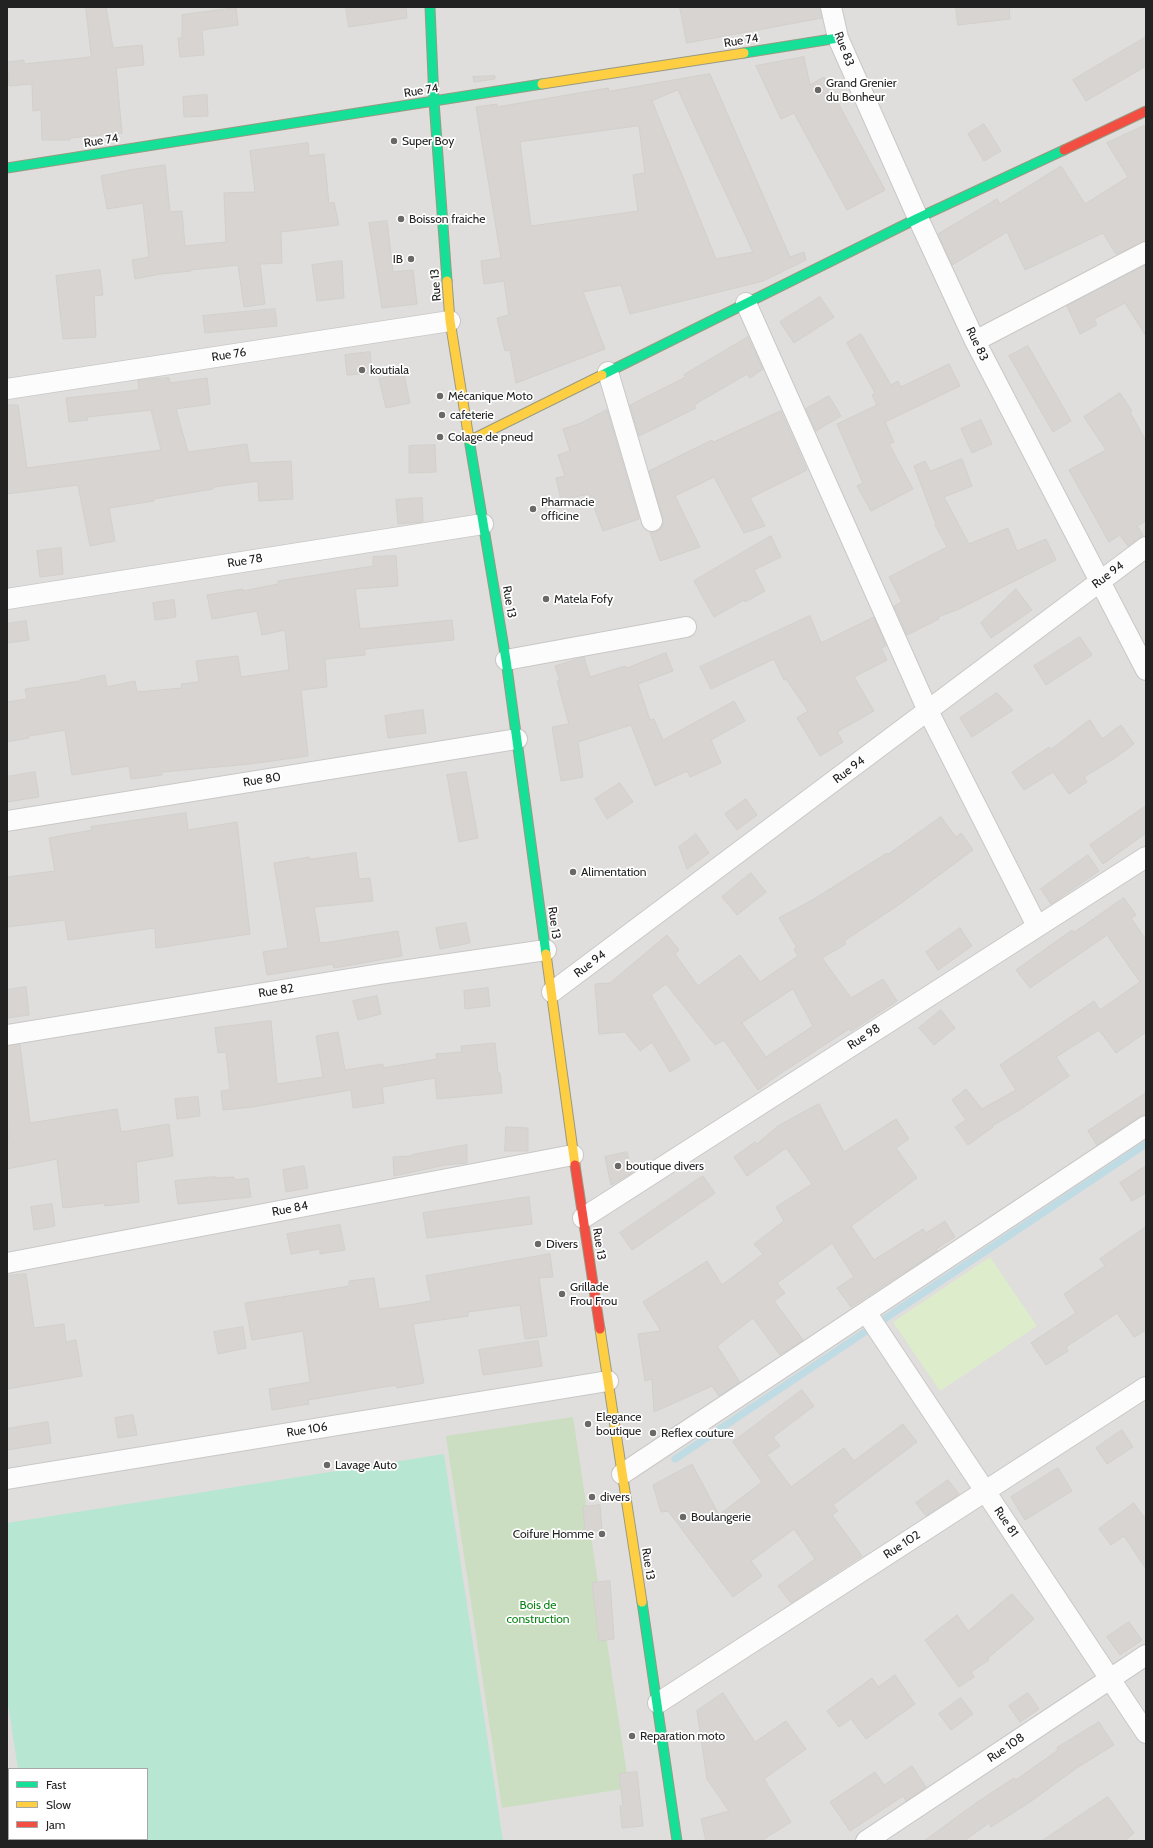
<!DOCTYPE html>
<html>
<head>
<meta charset="utf-8">
<style>
	body { margin:0 }
	#map { position:relative; width:1153px; height:1848px; overflow:hidden; background:#f0eeeb; font-family:Cabin,sans-serif }
	canvas { display:block }
	.frame { position:absolute; inset:0; border:8px solid #222; pointer-events:none }
	.legend { position:absolute; left:8px; top:1768px; width:140px; height:72px; box-sizing:border-box; background:#fff; border:1px solid #a7a7a7; margin:0; padding:5px 7px; list-style:none; font-size:12px; color:#222 }
	.legend li { display:flex; align-items:center; gap:8px; height:20px }
	.legend b { width:20px; border:1px solid #a7a7a7 }
</style>
</head>
<body>
<div id="map">
<canvas width="1153" height="1848"></canvas>
<div class="frame"></div>
<ul class="legend">
<li><b style="height:5px;background:#16e098"></b>Fast</li>
<li><b style="height:5px;background:#ffcf43"></b>Slow</li>
<li><b style="height:5px;background:#f24e42"></b>Jam</li>
</ul>
</div>
<script>
const ctx = document.querySelector('canvas').getContext('2d');
ctx.lineJoin = 'round';
function paint(path, color) {
  ctx.fillStyle = color;
  ctx.fill(path, 'evenodd');
}
function trace(path, color, width, dash) {
  ctx.strokeStyle = color;
  ctx.lineWidth = width;
  ctx.lineCap = dash ? 'butt' : 'round';
  ctx.setLineDash(dash || []);
  ctx.stroke(path);
}
function drawText(font, color, halo, rows, align = 'center') {
  ctx.font = font + ' Cabin,sans-serif';
  ctx.lineWidth = 3.5;
  ctx.setLineDash([]);
  ctx.textBaseline = 'middle';
  ctx.strokeStyle = halo;
  ctx.fillStyle = color;
  for (const [text, x, y, turn = 0] of rows) {
    ctx.save();
    ctx.translate(x, y);
    ctx.rotate((+turn || 0) * Math.PI / 180);
    ctx.textAlign = isNaN(turn) ? turn : align;
    if (halo) ctx.strokeText(text, 0, 0);
    ctx.fillText(text, 0, 0);
    ctx.restore();
  }
}
paint(new Path2D(`
	M7 7H1146V1841H7ZM9 1769H147V1839H9Z`), '#dfdedc');
paint(new Path2D(`
	M990 1257 1037 1326 940 1391 893 1322Z`), '#ddeccb');
paint(new Path2D(`
	M573 1417 629 1788 502 1808 446 1436Z`), '#cbdec1');
paint(new Path2D(`
	M444 1454 503 1841H29V1839H147V1769H18L7 1697V1523Z`), '#b7e6d2');
trace(new Path2D(`
	M675 1459 1146 1144`), '#bfdbe3', 7);
const building = new Path2D(`
	M86 7H106L113 48 142 45 144 65 116 68 122 133 70 138V140H42L41 110 33 111 32 84 9 86 7 62 24 60V64L91 57Z
	M346 7H406L407 18 349 27Z
	M680 7H820L822 18 687 43Z
	M956 7H1009L1010 19 958 25Z
	M236 8 238 25 202 30 204 55 180 57 178 38H182V15Z
	M1146 37V66L1086 101 1073 80Z
	M804 57 810 85 824 77 885 190 847 210 794 113 781 119 756 66Z
	M710 74 790 257 804 252 806 260 763 281 630 314 621 285 583 292 605 349 516 383 510 350 505 351 497 318 509 315 504 281 484 284 481 261 501 258 476 107 497 104V107L608 88 609 91ZM678 90 753 252 716 259 652 101ZM639 126 645 173 633 175 638 211 531 226 520 142Z
	M495 76V79L474 82 473 77Z
	M207 95 208 116 184 117 183 97Z
	M984 124 1001 151 984 161 968 134Z
	M1144 126 1146 129V241L1116 254 1103 233 1025 270 1007 232 952 265 938 234 997 199 1000 204 1061 166 1085 204 1128 177 1107 143Z
	M308 143 309 156 324 154 329 204 334 202 339 225 281 232 282 263 260 264 265 304 244 307 238 265 191 270V271L160 274 135 279 132 260 149 257 143 203 107 209 101 176 135 169 165 165 170 212 182 211 185 246 226 242 224 193 255 192 250 151Z
	M387 221 393 272 413 270 417 304 382 308 369 223Z
	M342 261 344 298 317 301 312 265Z
	M1146 265V336L1125 303 1094 319 1097 325 1080 334 1067 306Z
	M100 270 103 295 94 296 96 337 63 339 56 276Z
	M820 297 834 317 794 343 780 322Z
	M275 309 277 326 205 333 203 316Z
	M861 334 891 385 898 381 901 387 949 364 960 386 885 422 894 442 889 444 913 489 871 511 857 486 863 483 837 424 877 405 872 395 875 393 847 343Z
	M748 337 763 369 750 378 747 374 694 405 696 408 639 436 630 405 686 377 684 375Z
	M1028 346 1071 421 1053 432 1009 356Z
	M370 352 372 373 347 375 345 355Z
	M404 374 410 403 386 408 379 379Z
	M169 378 170 383 207 378 210 404 176 409 188 452 247 444 250 463 291 461 293 499 259 501 258 481 213 487V489L153 499 154 501 109 508 115 541 90 546 78 485 7 494V405H18L27 468 161 450 151 410 87 417 88 420 69 422 66 398 139 390 138 380Z
	M1120 393 1132 411 1130 412 1146 441V521L1137 526 1143 535 1128 546 1120 535 1109 542 1069 470 1106 450 1084 417Z
	M829 396 841 416 816 431 806 409Z
	M607 410 639 519 603 531 589 494 561 500 556 478 565 476 558 455 570 451 563 429 581 423Z
	M781 411 807 470 750 498 765 526 744 533 714 477 675 496 700 547 660 561 650 532H656L661 529 663 524V518L649 471 712 440 713 442Z
	M981 420 992 444 972 453 961 429Z
	M435 445 436 472 409 473V446Z
	M962 459 972 486 944 497 969 544 1008 528 1017 551 1046 539 1056 560 959 609 938 617 939 619 907 635 894 606 902 602 889 577 947 547 935 525 936 524 914 466 925 461 930 471Z
	M422 498 423 522 398 524 396 500Z
	M771 536 781 557 754 570 765 591 745 602 744 600 714 617 694 581Z
	M61 548 63 574 40 577 37 551Z
	M396 556 398 586 355 589 360 629 452 620 454 640 365 649V655L325 659 327 687 301 690 308 756 250 764 162 772V775L131 779 129 766 72 775 65 730 29 736V738L7 742V702L27 699 25 689 80 681V680L105 675 107 687 135 681 137 692 182 688 181 684 199 682 196 661 238 656 241 677 289 670 285 630 262 635 257 611 212 619 207 595 243 589V591L278 584V581L373 566V557Z
	M1016 589 1032 610 991 638 981 623Z
	M174 600 176 617 155 620 153 603Z
	M810 616 821 643 874 617 886 646 881 648 887 660 854 677 874 711 837 732 843 742 820 756 797 718 808 711 786 679 784 680 774 659 711 689 700 667Z
	M26 621 29 640 7 643V624Z
	M1080 637 1092 655 1046 685 1034 666Z
	M666 653 673 671 638 684 650 720 654 719 663 740 734 701 745 721 711 740 721 763 690 777 687 771 655 786 631 725 578 742 583 777 561 781 552 727 569 724 557 681H560L555 666 584 657 590 677 625 666 626 668Z
	M997 693 1013 710 972 737 960 718Z
	M423 710 426 733 388 738 385 716Z
	M1090 720 1102 739 1121 725 1134 744 1112 760 1084 777 1087 782 1069 794 1053 772 1024 790 1012 772 1049 747 1051 749Z
	M35 772 39 797 7 802V777Z
	M466 772 478 838 459 842 447 775Z
	M620 783 633 802 607 819 595 799Z
	M746 799 757 815 737 830 725 814Z
	M1146 806V833L1103 864 1090 845Z
	M186 813 188 830 237 822 250 934 156 948 155 928 68 940 65 920 7 927V877L55 871 49 838 92 830 91 827Z
	M941 817 956 837 961 833 973 850 900 904 844 941 846 944 822 958 851 998 883 979 897 1001 851 1031 849 1029 778 1075 758 1090 724 1040 715 1045 666 984 651 995 690 1060 670 1072 652 1042 640 1051 625 1032 599 1034 595 984 610 983 667 935 679 950 675 954 698 986 740 955 760 982 798 956 794 949 797 948 779 918 814 899 887 853 888 854ZM793 989 813 1026 766 1057 742 1023Z
	M696 834 709 853 687 869 679 847Z
	M356 853 359 879 370 878 373 901 314 907 320 943 324 942V943L398 931 402 956 334 968 333 964 267 975 263 952 288 948 274 863 309 857 310 859Z
	M1088 855 1099 871 1051 904 1041 889Z
	M751 873 766 892 737 915 722 897Z
	M1124 898 1136 915 1131 918 1146 940V1032L1116 1053 1099 1030 1056 1057 1069 1076 1018 1111 992 1126 993 1127 968 1145 955 1127 966 1120 952 1100 966 1089 982 1109 1016 1090 1000 1065 1094 1001 1100 1010 1140 982 1107 935 1030 988 1016 970 1072 930 1074 932Z
	M466 923 470 943 440 949 436 928Z
	M960 928 972 946 938 970 926 952Z
	M26 987 29 1015 7 1018V990Z
	M488 988 490 1006 465 1009 464 991Z
	M377 996 381 1014 358 1020 353 1001Z
	M941 1010 955 1028 934 1045 919 1028Z
	M271 1021 277 1084 323 1077 316 1036 338 1032 345 1070 383 1064V1068L437 1059 436 1054 462 1052 461 1046 495 1043 498 1073H500L502 1093 437 1099 435 1078 382 1087 384 1103 353 1108 351 1090 252 1107 223 1110 221 1091 230 1090 226 1052 218 1053 215 1028Z
	M20 1045 30 1123 117 1109 121 1132 169 1124 173 1156 136 1162 139 1202 105 1206 104 1203 63 1208 57 1159 7 1169V1149L9 1133 7 1119V1046Z
	M1146 1093V1115L1140 1116 1097 1145 1088 1131Z
	M198 1097 200 1116 177 1119 175 1099Z
	M819 1104 844 1152 896 1119 909 1139 896 1148 917 1178 851 1226 874 1260 923 1229 926 1233 945 1221 955 1237 936 1249 937 1251 851 1307 837 1288 854 1277 832 1243 777 1283 785 1293 774 1301 803 1340 780 1355 753 1318 717 1346 740 1382 719 1396 712 1386 654 1412 652 1379 645 1381 638 1334 661 1331 643 1302 707 1261 722 1285 763 1254 754 1244 784 1221 776 1207 812 1184 786 1148 747 1176 734 1157 755 1142 757 1144 778 1126Z
	M506 1127 528 1128V1151H505Z
	M467 1145V1163L445 1165 394 1176 393 1157 412 1156V1155Z
	M627 1152 632 1173 611 1185 605 1157Z
	M304 1166 308 1188 286 1192 283 1170Z
	M1146 1166V1193L1132 1201 1120 1183Z
	M703 1176 715 1193 632 1250 620 1233Z
	M215 1177V1178L234 1177 235 1180 248 1178 251 1197 178 1204 175 1181Z
	M529 1197 532 1224 427 1238 423 1213Z
	M52 1204 55 1226 34 1230 31 1207Z
	M340 1225 345 1250 320 1254V1249L291 1254 287 1234Z
	M1146 1227V1330L1134 1337 1117 1313 1066 1347 1068 1351 1046 1365 1031 1343 1076 1313 1064 1294 1105 1266 1100 1259Z
	M550 1254 553 1277 539 1278 547 1336 525 1339 520 1305 468 1312V1316L413 1324 424 1383 397 1388 396 1385 308 1400 309 1404 272 1410 269 1389 310 1382 303 1331 252 1340 245 1303 349 1286V1281L374 1278 379 1309 408 1305 431 1301 426 1276Z
	M26 1274 34 1328 64 1324 66 1342 76 1340 82 1376 7 1389V1276Z
	M243 1327 246 1348 218 1354 214 1332Z
	M538 1341 542 1366 483 1375 479 1350Z
	M802 1390 814 1406 773 1437 780 1446 767 1455 791 1487 844 1448 854 1461 903 1424 917 1442 833 1505 838 1511 832 1515 862 1556 791 1603 778 1586 815 1559 794 1529 751 1561 762 1576 733 1597 668 1511 661 1512 653 1485 692 1464 719 1515 762 1482 733 1442Z
	M133 1415 137 1435 118 1438 115 1418Z
	M48 1422 51 1443 7 1450V1429Z
	M1122 1430 1133 1447 1107 1464 1096 1448Z
	M1058 1468 1072 1491 1025 1520 1011 1497Z
	M948 1480 959 1494 926 1516 916 1503Z
	M1134 1503 1146 1520V1569L1124 1536 1111 1545 1099 1529Z
	M600 1505 602 1530 585 1532 583 1507Z
	M610 1581 614 1639 599 1641 592 1583Z
	M1012 1594 1034 1619 988 1658 989 1660 971 1672 974 1677 959 1687 925 1640 957 1615 968 1631Z
	M1129 1622 1142 1640 1120 1655 1107 1637Z
	M895 1675 915 1704 866 1739 851 1719 839 1727 827 1711 872 1678 878 1687Z
	M723 1693 755 1742 786 1721 806 1749 764 1779 791 1822 761 1841H706L701 1819 729 1811 707 1779 697 1711Z
	M1028 1693 1039 1709 1020 1722 1009 1706Z
	M961 1698 973 1714 951 1730 939 1714Z
	M1099 1722 1114 1745 1078 1767 1030 1802 991 1827 989 1823 964 1841H924L976 1803 1014 1778 1016 1780 1058 1750 1057 1748Z
	M912 1766 926 1787 906 1801 903 1796 850 1831 830 1802 875 1772 884 1785Z
	M637 1772 643 1826 622 1828 620 1806H623L619 1774Z
	M1108 1797 1134 1833 1124 1841H1042Z`);
paint(building, '#d7d4d2');
trace(building, '#d3d0cc', 1);
const street = new Path2D(`
	M831 7 838 38 918 218 975 341 1146 670
	M746 303 928 711 1037 926
	M975 341 1146 252
	M608 372 652 521
	M7 389 450 321
	M7 599 483 524
	M506 660 686 627
	M7 821 517 739
	M552 992 1146 547
	M7 1035 380 974 546 950
	M583 1218 1146 857
	M7 1263 573 1155
	M866 1312 1146 1733
	M622 1474 1146 1126
	M7 1479 608 1381
	M658 1703 1146 1387
	M866 1841 1146 1655`);
const fast = new Path2D(`
	M430 7 434 101 447 281
	M744 53 838 38
	M7 168 542 84
	M602 375 918 218 1064 150
	M469 439 506 660 546 954
	M642 1602 677 1841`);
const slow = new Path2D(`
	M542 84 744 53
	M447 281 450 321 469 439
	M471 440 602 375
	M546 954 575 1165
	M600 1329 642 1602`);
const jam = new Path2D(`
	M1064 150 1146 111
	M575 1165 600 1329`);
trace(street, '#c9c8c7', 22);
trace(fast, '#999a82', 11);
trace(slow, '#999a82', 11);
trace(jam, '#999a82', 11);
trace(street, '#fdfcfc', 20);
trace(fast, '#16e098', 9);
trace(slow, '#ffcf43', 9);
trace(jam, '#f24e42', 9);
for (const [x, y, r, color] of [
	[818,90,4,"#6a6968"],
	[394,141,4,"#6a6968"],
	[401,219,4,"#6a6968"],
	[411,259,4,"#6a6968"],
	[362,370,4,"#6a6968"],
	[440,396,4,"#6a6968"],
	[442,415,4,"#6a6968"],
	[440,437,4,"#6a6968"],
	[533,509,4,"#6a6968"],
	[546,599,4,"#6a6968"],
	[573,872,4,"#6a6968"],
	[618,1166,4,"#6a6968"],
	[538,1244,4,"#6a6968"],
	[562,1294,4,"#6a6968"],
	[588,1424,4,"#6a6968"],
	[653,1433,4,"#6a6968"],
	[327,1465,4,"#6a6968"],
	[592,1497,4,"#6a6968"],
	[683,1517,4,"#6a6968"],
	[602,1534,4,"#6a6968"],
	[632,1736,4,"#6a6968"]
]) {
  const dot = new Path2D();
  dot.arc(x, y, r, 0, 2 * Math.PI);
  ctx.fillStyle = color;
  ctx.fill(dot);
  trace(dot, '#fff', 1.5);
}
drawText('12px', '#222', '#fff', [
	["Rue 74",741,41,-9],
	["Rue 83",844,49,69],
	["Rue 74",421,91,-9],
	["Rue 74",101,141,-9],
	["Rue 13",436,285,-94],
	["Rue 83",977,344,64],
	["Rue 76",229,355,-9],
	["Rue 78",245,561,-9],
	["Rue 94",1108,575,-37],
	["Rue 13",509,602,80],
	["Rue 94",849,770,-37],
	["Rue 80",262,780,-9],
	["Rue 13",554,923,82],
	["Rue 94",590,964,-37],
	["Rue 82",276,991,-9],
	["Rue 98",864,1037,-33],
	["Rue 84",290,1209,-11],
	["Rue 13",599,1244,81],
	["Rue 106",307,1430,-9],
	["Rue 81",1006,1522,56],
	["Rue 102",902,1545,-33],
	["Rue 13",648,1564,81],
	["Rue 108",1006,1748,-34]
]);
drawText('12px', '#222', '#fff', [
	["Grand Grenier",826,83],
	["du Bonheur",826,97],
	["Super Boy",402,141],
	["Boisson fraiche",409,219],
	["IB",403,259,"right"],
	["koutiala",370,370],
	["Mécanique Moto",448,396],
	["cafeterie",450,415],
	["Colage de pneud",448,437],
	["Pharmacie",541,502],
	["officine",541,516],
	["Matela Fofy",554,599],
	["Alimentation",581,872],
	["boutique divers",626,1166],
	["Divers",546,1244],
	["Grillade",570,1287],
	["Frou Frou",570,1301],
	["Elegance",596,1417],
	["boutique",596,1431],
	["Reflex couture",661,1433],
	["Lavage Auto",335,1465],
	["divers",600,1497],
	["Boulangerie",691,1517],
	["Coifure Homme",594,1534,"right"],
	["Reparation moto",640,1736]
], 'left');
drawText('12px', '#0c8416', '#fff', [
	["Bois de",538,1605],
	["construction",538,1619]
]);
</script>
</body>
</html>
